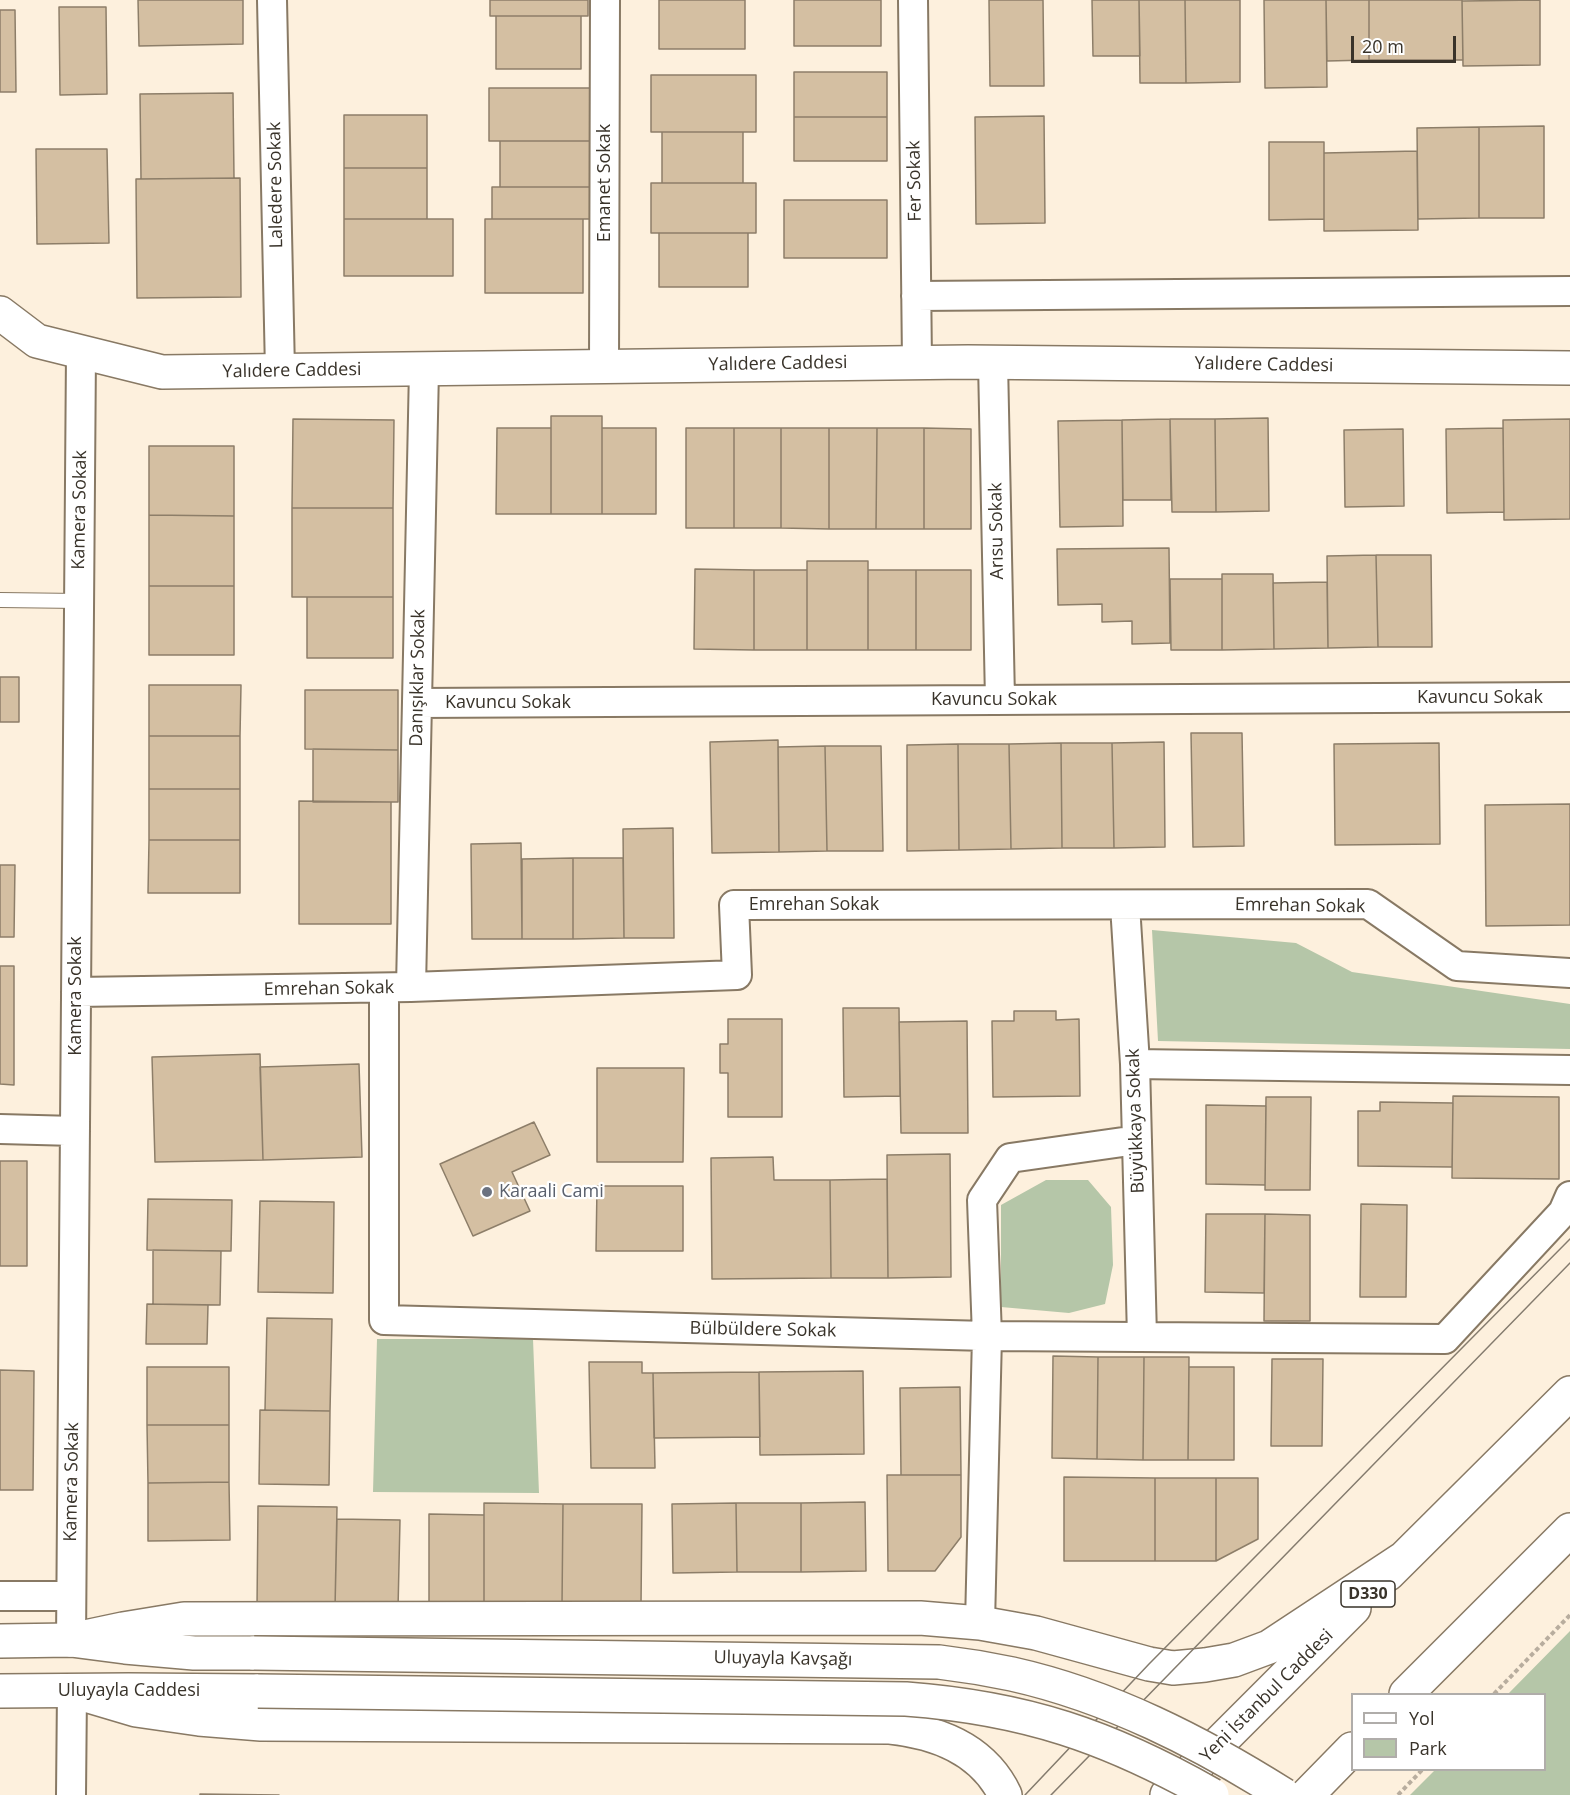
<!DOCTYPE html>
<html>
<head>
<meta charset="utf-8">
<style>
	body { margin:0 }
	#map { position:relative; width:1570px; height:1795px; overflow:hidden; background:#fdf0dd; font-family:"Open Sans",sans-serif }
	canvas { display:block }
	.legend { position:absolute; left:1351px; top:1693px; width:195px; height:78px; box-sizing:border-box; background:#fff; border:2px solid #b0adaa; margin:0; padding:8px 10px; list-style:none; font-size:18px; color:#39332a }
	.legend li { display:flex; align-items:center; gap:12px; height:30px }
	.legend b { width:30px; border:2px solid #b0adaa }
	.scale { position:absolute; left:1351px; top:36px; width:105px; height:27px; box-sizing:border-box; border:3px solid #39332a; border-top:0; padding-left:8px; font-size:18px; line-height:21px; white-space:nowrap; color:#39332a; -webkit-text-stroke:4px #fff; paint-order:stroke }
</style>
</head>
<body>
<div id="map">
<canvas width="1570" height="1795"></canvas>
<ul class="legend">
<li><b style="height:8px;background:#fff"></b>Yol</li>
<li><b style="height:16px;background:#b5c6a8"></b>Park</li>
</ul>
<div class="scale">20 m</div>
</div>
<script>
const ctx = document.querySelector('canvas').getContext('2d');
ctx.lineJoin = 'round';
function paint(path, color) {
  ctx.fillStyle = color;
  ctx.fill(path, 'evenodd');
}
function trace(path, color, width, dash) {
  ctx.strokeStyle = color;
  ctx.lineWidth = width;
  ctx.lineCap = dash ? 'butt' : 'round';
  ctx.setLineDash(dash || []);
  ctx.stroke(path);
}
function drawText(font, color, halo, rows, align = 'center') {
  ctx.font = font + ' "Open Sans",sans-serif';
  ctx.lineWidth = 4.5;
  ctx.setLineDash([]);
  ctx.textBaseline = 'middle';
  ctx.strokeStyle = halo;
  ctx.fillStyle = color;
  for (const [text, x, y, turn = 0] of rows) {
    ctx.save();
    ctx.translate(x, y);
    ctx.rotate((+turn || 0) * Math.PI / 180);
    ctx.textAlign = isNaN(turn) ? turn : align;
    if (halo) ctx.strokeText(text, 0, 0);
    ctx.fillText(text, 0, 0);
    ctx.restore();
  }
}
paint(new Path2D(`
	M1152 930 1296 943 1352 972 1570 1004V1049L1158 1041Z
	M1046 1180H1088L1111 1207 1113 1265 1105 1304 1069 1313 1001 1307V1205Z
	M377 1339H533L539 1493 373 1492Z
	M1570 1631V1795H1410L1435 1770H1544V1694H1508Z`), '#b5c6a8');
const building = new Path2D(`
	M138 0H243V44L139 46Z
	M490 0H588V16H490Z
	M659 0H745V49H659Z
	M794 0H881V46H794Z
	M989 0H1043L1044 86H990Z
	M1092 0H1139L1140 56H1093Z
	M1139 0H1185L1186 83H1140Z
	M1185 0H1240V82L1186 83Z
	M1264 0H1326L1327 87 1265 88Z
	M1326 0H1369V60L1327 61Z
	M1369 0H1462L1463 60H1369Z
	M1540 0V65L1463 66 1462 1Z
	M59 7H106L107 94 60 95Z
	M0 10H15L16 92H0Z
	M496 16H581V69H496Z
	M794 72H887V117H794Z
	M651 75H756V132H651Z
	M489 88H593V141H489Z
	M233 93 234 178 141 179 140 94Z
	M344 115H427V168H344Z
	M1044 116 1045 223 976 224 975 117Z
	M794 117H887V161H794Z
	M1544 126V218H1479V127Z
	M1479 127V218L1418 219 1417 128Z
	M662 132H743V183H662Z
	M500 141H593V187H500Z
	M1269 142H1324V219L1269 220Z
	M36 149H107L109 243 37 244Z
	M1417 151 1418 230 1324 231V153Z
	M344 168H427V219H344Z
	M240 178 241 297 137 298 136 179Z
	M651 183H756V233H651Z
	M492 187H593V219H492Z
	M784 200H887V258H784Z
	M344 219H453V276H344Z
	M485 219H583V293H485Z
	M659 233H748V287H659Z
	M551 416H602V514H551Z
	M1268 418 1269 511 1216 512 1215 419Z
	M293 419 394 420 393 508H292Z
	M1170 419H1215L1216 512H1172Z
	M1170 419 1171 500H1123L1122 420Z
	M1570 419V519L1504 520 1503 420Z
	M1122 420 1123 526 1060 527 1058 421Z
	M497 428H551V514H496Z
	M602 428H656V514H602Z
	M686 428H734V528H686Z
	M734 428H781V528H734Z
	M781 428H829V529L781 528Z
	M829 428H877L876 529H829Z
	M877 428H924V529H876Z
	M924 428 971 429V529H924Z
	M1503 428 1504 512 1447 513 1446 429Z
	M1403 429 1404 506 1345 507 1344 430Z
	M149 446H234V516L149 515Z
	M292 508H393V597H292Z
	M149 515 234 516V586H149Z
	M1169 548 1170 643 1132 644V621L1102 622V604L1058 605 1057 549Z
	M1376 555 1378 647 1328 648 1327 556Z
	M1376 555H1431L1432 647H1378Z
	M807 561H868V650H807Z
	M695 569 754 570V650L694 649Z
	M754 570H807V650H754Z
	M868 570H916V650H868Z
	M916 570H971V650H916Z
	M1222 574H1273L1274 649 1222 650Z
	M1170 579H1222V650H1171Z
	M1327 582 1328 648 1274 649 1273 583Z
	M149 586H234V655H149Z
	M307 597H393V658H307Z
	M0 677H19V722H0Z
	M149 685H241L240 736H149Z
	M305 690H398V750L305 749Z
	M1191 733H1242L1244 846 1193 847Z
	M149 736H240V789H149Z
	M778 740 779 852 712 853 710 742Z
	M1164 742 1165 847 1114 848 1112 743Z
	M1061 743H1112L1114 848H1062Z
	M1061 743 1062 848 1011 849 1009 744Z
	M1439 743 1440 844 1335 845 1334 744Z
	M958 744H1009L1011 849 959 850Z
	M958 744 959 850 907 851V745Z
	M825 746 827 851 779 852 778 747Z
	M825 746H881L883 851H827Z
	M313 749 398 750V802H313Z
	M149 789H240V840H149Z
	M299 801 391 802V924H299Z
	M1570 804V925L1486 926 1485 805Z
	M673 828 674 938H624L623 829Z
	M149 840H240V893H148Z
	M521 843 522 939H472L471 844Z
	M573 858H623L624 938 573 939Z
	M573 858V939H522V859Z
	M0 865H15L14 937H0Z
	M0 966H14V1085L0 1084Z
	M843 1008H899L900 1096 844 1097Z
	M1014 1011H1056V1020L1079 1019 1080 1096 993 1097 992 1021H1014Z
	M728 1019H782V1117H728V1073H720V1044H728Z
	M967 1021 968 1133H901L899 1022Z
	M260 1054 263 1160 155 1162 152 1057Z
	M359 1064 362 1157 263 1160 260 1067Z
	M597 1068H684L683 1162H597Z
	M1453 1096 1559 1097V1179L1452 1178Z
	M1266 1097H1311L1310 1190H1265Z
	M1380 1102 1453 1103 1452 1167 1358 1166V1111H1380Z
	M1206 1105 1266 1106 1265 1185 1206 1184Z
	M534 1122 550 1155 512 1172 530 1211 473 1236 440 1164Z
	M950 1154 951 1277 888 1278 887 1155Z
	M773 1157 774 1180H830L831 1278 712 1279 711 1158Z
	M0 1161H27V1266H0Z
	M887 1179 888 1278H831L830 1180Z
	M597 1186H683V1251H596Z
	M148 1199 232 1200 231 1251 147 1250Z
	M260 1201 334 1202 333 1293 258 1292Z
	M1361 1204 1407 1205 1406 1297H1360Z
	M1206 1214H1265L1264 1293 1205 1292Z
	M1265 1214 1310 1215V1321H1264Z
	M153 1250 221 1251 220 1305 153 1304Z
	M147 1304 208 1305 207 1344H146Z
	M267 1318 332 1319 330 1411 265 1410Z
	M1053 1356 1098 1357 1097 1459 1052 1458Z
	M1098 1357H1144L1143 1460 1097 1459Z
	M1144 1357H1189L1188 1460H1143Z
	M1272 1359H1323L1322 1446H1271Z
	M589 1362H642V1373H653L655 1468H591Z
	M147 1367H229V1425H147Z
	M1189 1367H1234V1460H1188Z
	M0 1370 34 1371 33 1490H0Z
	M863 1371 864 1454 760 1455 759 1372Z
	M759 1372 760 1437 654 1438 653 1373Z
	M960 1387 961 1475H901L900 1388Z
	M260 1410 330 1411 329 1485 259 1484Z
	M147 1425H229V1482L148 1483Z
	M887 1475H961V1537L935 1571H888Z
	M1064 1477 1155 1478V1561H1064Z
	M1155 1478H1216V1561H1155Z
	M1216 1478H1258V1539L1216 1561Z
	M229 1482 230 1540 148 1541V1483Z
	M865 1502 866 1571 801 1572V1503Z
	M484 1503 563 1504 562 1605 484 1604Z
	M736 1503H801V1572H737Z
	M736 1503 737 1572 673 1573 672 1504Z
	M563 1504H642L641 1605H562Z
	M258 1506 337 1507 335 1608 257 1607Z
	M429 1514 484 1515V1604H429Z
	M337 1519 400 1520 398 1609 335 1608Z
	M200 1794 279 1795H200Z`);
paint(building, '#d4bfa2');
trace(building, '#8d7e69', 1.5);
const lane = new Path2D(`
	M0 600 79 601`);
const street = new Path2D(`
	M272 0 280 371
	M913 0 917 362
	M916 296 1570 291
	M993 362 1000 700
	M604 367 605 0
	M417 703 1570 697
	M1125 905 1135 1064 1142 1337
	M411 987 424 369
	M384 988V1320L987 1336 1445 1339 1563 1212 1570 1196
	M76 992 411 987 737 975 734 905 1368 904 1457 966 1570 973
	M1135 1064 1570 1070
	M0 1129 75 1131
	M0 1596H71
	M980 1623 987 1336 982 1200 1010 1158 1137 1140
	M71 1640 81 352
	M71 1795 72 1691`);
const secondary = new Path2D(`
	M0 313 37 341 162 372 968 362 1570 368
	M0 1641 71 1640 125 1647 194 1653H254
	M0 1691 129 1690 258 1691`);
const highway = new Path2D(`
	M1388 1574 1570 1393
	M71 1640 123 1629 184 1619 920 1618 980 1623 1036 1633 1149 1664 1173 1668 1205 1665 1234 1660 1269 1647 1404 1558
	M72 1691 136 1710 199 1719 261 1724 890 1727C937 1732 983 1749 1005 1795
	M1406 1694 1570 1530
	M1167 1795 1354 1608
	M1307 1795 1352 1749`);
trace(lane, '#887964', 16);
trace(street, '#887964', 32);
trace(secondary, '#887964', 36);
trace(highway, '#887964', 36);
trace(new Path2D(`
	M1494 1694 1570 1615
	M1398 1795 1422 1770`), '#b8ad9e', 4, [4.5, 3]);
trace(lane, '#fff', 14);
trace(street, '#fff', 28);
trace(secondary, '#fff', 33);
trace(highway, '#fff', 33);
trace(new Path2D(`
	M1025 1795 1149 1664 1570 1239
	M1051 1795 1570 1263`), '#847b6e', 1.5);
const secondaryBridge = new Path2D(`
	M254 1653 939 1662C964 1665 988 1669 1012 1674 1110 1696 1200 1742 1284 1795
	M258 1691 906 1699C1025 1708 1108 1736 1212 1795`);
trace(secondaryBridge, '#887964', 36, []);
trace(secondaryBridge, '#fff', 33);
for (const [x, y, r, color] of [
	[487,1192,6,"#6b7280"]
]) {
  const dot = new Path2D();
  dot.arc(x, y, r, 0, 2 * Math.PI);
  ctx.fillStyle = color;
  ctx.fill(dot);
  trace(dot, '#fff', 2);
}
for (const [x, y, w] of [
	[1368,1594,54]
]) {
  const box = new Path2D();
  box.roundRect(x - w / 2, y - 13, w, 26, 4.5);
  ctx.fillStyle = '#fff';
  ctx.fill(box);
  trace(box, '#39332a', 1.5);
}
drawText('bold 16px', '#39332a', null, [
	["D330",1368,1594]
]);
drawText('18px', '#39332a', '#fff', [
	["Fer Sokak",915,181,-91],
	["Emanet Sokak",605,183,-90],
	["Laledere Sokak",276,185,-91],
	["Yalıdere Caddesi",778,364,-1],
	["Yalıdere Caddesi",1264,365,1],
	["Yalıdere Caddesi",292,371,-1],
	["Kamera Sokak",80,510,-89],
	["Arısu Sokak",997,531,-91],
	["Danışıklar Sokak",418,678,-89],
	["Kavuncu Sokak",1480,698],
	["Kavuncu Sokak",994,700],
	["Kavuncu Sokak",508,703],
	["Emrehan Sokak",814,905],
	["Emrehan Sokak",1300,906,1],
	["Emrehan Sokak",329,989,-1],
	["Kamera Sokak",76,996,-90],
	["Büyükkaya Sokak",1136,1121,-92],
	["Bülbüldere Sokak",763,1330,1],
	["Kamera Sokak",72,1482,-89],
	["Uluyayla Kavşağı",783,1659,1],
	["Uluyayla Caddesi",129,1691],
	["Yeni İstanbul Caddesi",1267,1696,-45]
]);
drawText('18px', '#5b616d', '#fff', [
	["Karaali Cami",499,1192]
], 'left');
</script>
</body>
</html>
